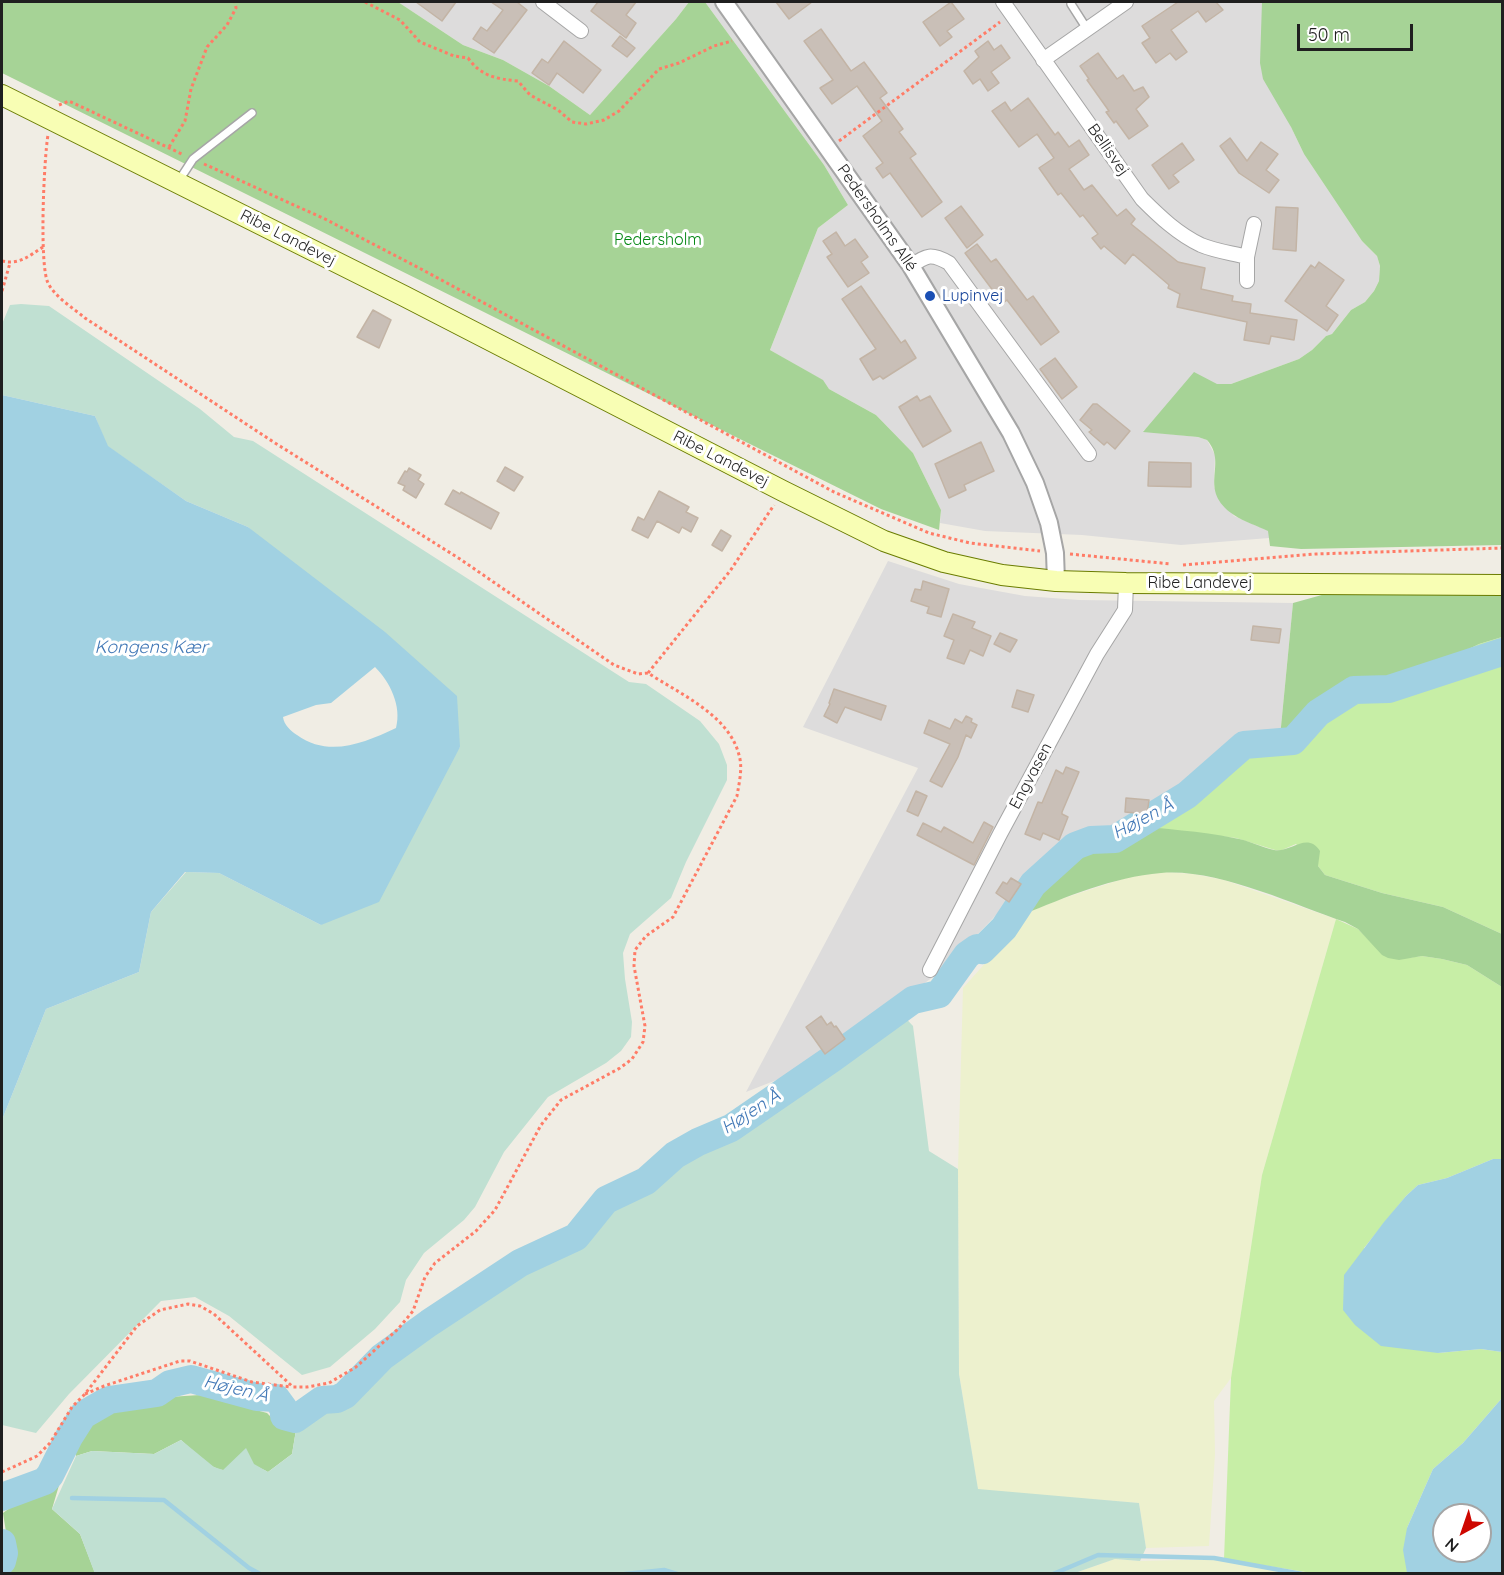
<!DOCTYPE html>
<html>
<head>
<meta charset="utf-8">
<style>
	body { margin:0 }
	#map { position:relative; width:1504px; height:1575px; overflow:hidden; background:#f0ede4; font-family:Quicksand,sans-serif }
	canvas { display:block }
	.frame { position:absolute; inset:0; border:3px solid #1f1f1f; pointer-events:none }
	.north { position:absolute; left:1432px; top:1503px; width:60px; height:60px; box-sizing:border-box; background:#fff; border:2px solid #a5a5a5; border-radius:50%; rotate:220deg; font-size:16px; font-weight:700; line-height:24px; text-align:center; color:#1f1f1f }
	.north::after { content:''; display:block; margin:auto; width:21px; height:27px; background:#ce0700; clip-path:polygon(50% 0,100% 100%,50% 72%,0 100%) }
	.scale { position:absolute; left:1297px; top:24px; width:116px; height:27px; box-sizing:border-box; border:3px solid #1f1f1f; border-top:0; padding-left:8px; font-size:18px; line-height:21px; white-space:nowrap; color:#1f1f1f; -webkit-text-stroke:4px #fff; paint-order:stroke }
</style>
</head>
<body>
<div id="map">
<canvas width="1504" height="1575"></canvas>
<div class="frame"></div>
<div class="north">N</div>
<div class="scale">50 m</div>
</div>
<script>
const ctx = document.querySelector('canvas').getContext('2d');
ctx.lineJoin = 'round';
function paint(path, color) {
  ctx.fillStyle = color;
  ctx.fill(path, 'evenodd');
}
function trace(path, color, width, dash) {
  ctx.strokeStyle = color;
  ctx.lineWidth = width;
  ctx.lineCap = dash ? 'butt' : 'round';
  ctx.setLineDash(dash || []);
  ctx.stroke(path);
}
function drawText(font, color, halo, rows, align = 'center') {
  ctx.font = font + ' Quicksand,sans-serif';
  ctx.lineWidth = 6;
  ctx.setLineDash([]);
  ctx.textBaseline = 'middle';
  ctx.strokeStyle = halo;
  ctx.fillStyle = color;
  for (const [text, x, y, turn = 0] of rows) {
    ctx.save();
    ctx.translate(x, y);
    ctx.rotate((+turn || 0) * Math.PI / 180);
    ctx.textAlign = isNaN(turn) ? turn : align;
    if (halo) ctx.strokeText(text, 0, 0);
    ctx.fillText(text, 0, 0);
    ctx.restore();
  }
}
paint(new Path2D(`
	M398 2H689L676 19 590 115 549 86 503 60 463 45Z
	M705 2H1262L1263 26 1291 127 1304 154 1362 241 1377 256 1380 266 1379 281 1374 291 1365 302 1351 310 1332 334 1326 336 1312 350 1299 359 1231 384H1217L1143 431 1198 437 1207 440 1215 455 1214 487 1234 516 1269 531V538L1181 545 1082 535 985 531 940 523 941 510 913 453 876 415 829 389 822 380 770 350 818 228 848 205 824 165Z
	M888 561 959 584 1025 596 1079 600 1293 603 1280 737 1241 742 1202 777 1147 815 1129 825 1060 849 943 970 802 1070 746 1092 918 768 803 727Z`), '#dddcdc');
paint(new Path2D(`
	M1163 872 1193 874 1224 880 1336 919 1262 1175 1231 1378 1214 1401 1215 1454 1209 1546 1146 1548 1139 1503 978 1490 959 1374 958 1169 963 988 1013 932 1022 915 1055 901 1129 877Z
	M1115 1559 1140 1561 1224 1559 1312 1573 1072 1574Z`), '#edf1ce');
paint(new Path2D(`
	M1502 637V934L1443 907 1382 893 1325 875 1318 866 1296 844 1282 850H1275L1236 838 1129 825 1147 815 1202 777 1241 742 1288 736 1308 719 1324 698 1333 692 1421 673 1479 644Z
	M1336 919 1358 929 1368 939 1407 958 1422 956 1442 959 1467 965 1502 987V1159H1493L1447 1178 1418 1185 1406 1196 1364 1248 1438 1353 1481 1349 1502 1352V1398L1463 1443 1433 1469 1407 1528V1573H1312L1224 1559 1231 1378 1262 1175Z`), '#c7eea6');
paint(new Path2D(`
	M2 2H398L463 45 503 60 549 86 590 115 676 19 689 2H705L824 165 848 205 818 228 770 350 823 380 829 389 876 415 913 453 941 510 939 530 881 509 2 73Z
	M1262 2H1502V545L1301 549 1270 546 1268 531C1258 526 1244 522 1234 515 1196 489 1229 465 1207 440L1198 437 1143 432 1194 372 1217 384H1231L1299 359 1312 350 1326 336 1332 334 1351 310 1365 302 1374 291 1379 281 1380 266 1377 256 1362 241 1304 154 1291 127 1263 79 1260 63Z
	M1329 593 1502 595V637L1479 644 1421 673 1333 692C1314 704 1305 734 1280 737L1293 603Z
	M1129 825C1164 829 1200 831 1234 838 1248 840 1261 847 1274 850 1291 853 1307 831 1320 851L1318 866 1325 875 1382 893 1443 907 1502 934V987L1467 965 1442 959 1422 956 1399 960 1388 958 1382 955 1358 929 1345 922C1292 904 1216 868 1161 873 1113 877 1066 897 1022 915L1035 875 1060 849Z
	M200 1395 267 1413 277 1423 297 1424 292 1454 268 1472C243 1458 245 1471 223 1470 208 1468 192 1450 181 1440L154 1454 92 1451 76 1456 74 1435 98 1414 113 1407 139 1408 169 1397Z
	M60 1482 52 1509 80 1534 95 1573H8L11 1564 3 1513 22 1499Z`), '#a6d396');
paint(new Path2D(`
	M21 304 49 306 200 409 234 437 253 441 629 682 646 684 700 721 719 744 727 765V780L686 862 671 898 630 934 623 953 625 979 632 1022 631 1037 621 1051 606 1063 548 1097 504 1152 475 1207 464 1220 424 1253 406 1280 400 1302 375 1329 330 1367 302 1375 229 1316 195 1297 161 1301 69 1394 36 1433 2 1425V1120L46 1009 139 972 151 912 186 872 219 873 321 925 460 747 248 527 186 501 107 446 95 416 2 395V324L10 305Z
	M898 1010 913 1026 929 1151 958 1169 959 1374 978 1489 1139 1503 1146 1548 1140 1561 1115 1559 1072 1574H95L80 1534 52 1509 76 1456 92 1451 154 1454 181 1440 214 1467 223 1470 246 1448 254 1464 268 1472 292 1454 297 1424 322 1400 337 1399 345 1395 382 1357 429 1323 520 1263 576 1237 606 1200 646 1181 675 1155 698 1142 731 1128 833 1058Z`), '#c0e0d2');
paint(new Path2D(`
	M2 395 95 416 108 446 186 501 248 527 385 632 457 696 460 747 379 902 321 925 219 873 185 872 151 912 139 972 46 1009 2 1120ZM375 667C390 682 402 706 396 728 364 743 329 758 297 735 291 731 284 725 283 717L316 705 331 703Z
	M1493 1159H1502V1352L1481 1349 1438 1353 1381 1346 1355 1325 1343 1310 1344 1275 1384 1222 1406 1196 1418 1185 1447 1178Z
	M1502 1398V1573H1407L1403 1550 1407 1528 1433 1469 1463 1443ZM1444 1515H1480V1551H1444Z`), '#a1d1e2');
trace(new Path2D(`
	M72 1498 164 1500 249 1568 260 1574
	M625 1574 664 1570 677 1574
	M1053 1574 1098 1555 1214 1558 1302 1574`), '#a1d1e2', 4.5);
trace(new Path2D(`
	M2 1497 45 1481 50 1475 69 1437 83 1415 109 1400 157 1393 170 1384 191 1379 257 1397 276 1398 284 1409V1416L295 1419 322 1400 337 1399 345 1395 382 1357 429 1323 520 1263 576 1237 606 1200 646 1181 675 1155 698 1142 731 1128 833 1058 913 1000 939 994 967 955 977 948 982 950 1004 928 1033 884 1075 846 1091 840 1115 839 1187 795 1244 745 1293 741 1318 713 1354 690 1389 689 1502 652
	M2 1543 4 1553 2 1561`), '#a1d1e2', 28);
const building = new Path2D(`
	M416 2H456L442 21Z
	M491 2H517L527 10 494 53 473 39 481 27 487 31 503 10Z
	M598 2H636L626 15 636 23 626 38 591 11Z
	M776 2H812L789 19Z
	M951 2 964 19 947 31 952 37 940 46 923 22Z
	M1178 2H1216L1223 10 1206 22 1198 11 1171 30 1187 52 1176 60 1170 53 1156 63 1142 43 1150 38 1142 26Z
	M821 29 851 71 864 62 887 93 880 98 903 129 899 132 916 154 910 158 942 202 922 217 890 173 883 178 876 168 883 163 863 136 882 121 857 86 832 104 820 88 833 80 804 41Z
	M620 36 635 48 627 57 612 46Z
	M564 41 601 70 583 93 557 73 549 85 532 73 542 59 548 63Z
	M988 41 994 50 1001 45 1010 58 991 72 999 83 988 91 980 79 973 84 964 71 979 57 975 51Z
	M1098 53 1117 79 1123 75 1134 91 1143 87 1149 97 1136 109 1148 126 1129 139 1116 121 1114 123 1106 112 1109 111 1087 80 1089 79 1080 66Z
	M1028 98 1055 135 1058 132 1069 147 1079 140 1089 155 1069 169 1084 190 1092 185 1117 216 1126 209 1135 219 1131 224 1178 262 1205 268 1201 289 1233 296 1232 301 1251 304 1250 313 1297 320 1294 340 1271 336 1269 344 1244 340 1247 322 1177 307 1180 294 1168 288 1169 285 1133 254 1125 264 1104 246 1101 249 1092 238 1098 234 1083 215 1080 217 1061 193 1058 195 1039 168 1054 158 1037 134 1019 147 992 111 1005 102 1011 111Z
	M1230 138 1247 161 1261 142 1278 154 1266 170 1279 180 1269 193 1239 173 1220 146Z
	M1182 143 1194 160 1173 175 1179 182 1169 189 1152 165Z
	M961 206 983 235 967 248 945 218Z
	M1276 207 1298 208 1296 251 1273 249Z
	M836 232 845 246 855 239 868 257 861 262 869 273 848 287 827 257 832 254 823 241Z
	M977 244 991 262 996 259 1027 300 1033 296 1059 332 1041 345 1007 300 999 306 990 295 994 292 965 253Z
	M1319 262 1344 280 1326 306 1338 315 1327 331 1285 301 1311 265 1315 268Z
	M861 286 901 343 905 340 916 358 883 379 880 376 873 380 860 359 876 349 842 299Z
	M373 310 391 320 379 348 357 337Z
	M1055 358 1077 387 1062 399 1040 369Z
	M917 396 920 401 930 396 951 431 923 447 899 407Z
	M1093 404H1097L1130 431 1115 449 1107 442 1104 445 1089 432 1092 430 1080 420Z
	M981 442 994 471 964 485 966 490 949 498 935 464Z
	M1149 462 1191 463V487L1148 486Z
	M505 467 523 477 514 491 497 481Z
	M409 468 421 475 418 480 424 484 416 498 403 490 405 486 398 483 405 471 407 472Z
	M453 490 460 494 461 492 499 513 491 529 445 504Z
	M659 491 689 507 686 512 698 518 691 532 682 527 679 533 657 521 648 538 632 530 638 517 644 520Z
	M721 530 731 536 722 551 712 545Z
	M923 581 949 589 941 617 927 613 929 607 911 601 915 589 921 590Z
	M953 614 975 622 972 628 991 636 983 656 970 650 964 664 947 658 954 640 944 636Z
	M1253 626 1281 629 1279 643 1251 640Z
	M1000 633 1017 640 1010 652 994 644Z
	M834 689 886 706 881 720 845 707 837 723 824 716 830 704 829 703Z
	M1017 690 1034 695 1028 712 1012 707Z
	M966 716 972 719 971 722 977 725 971 738 966 735 958 757 942 787 930 781 950 744 924 733 929 720 950 729 955 719 962 723Z
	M1066 767 1079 772 1062 812V814L1068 817 1059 840 1043 833 1040 840 1025 834 1038 802 1042 803 1056 770 1063 774Z
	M916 791 927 796 918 816 907 811Z
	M1126 798 1149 800 1147 814 1125 812Z
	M984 822 993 827 974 865 917 835 923 823 941 832 944 827 973 843Z
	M1011 878 1021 884 1009 902 996 893 1003 882 1007 884Z
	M821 1016 827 1025 831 1022 834 1027 836 1026 845 1039 825 1054 806 1027Z`);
paint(building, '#c9bfb7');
trace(building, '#c3b4a5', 1.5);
const service = new Path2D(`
	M1071 4 1087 29
	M178 182 193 159 252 113`);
const minor = new Path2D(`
	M543 2 581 31
	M1003 2 1142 199C1160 217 1178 234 1201 245 1215 251 1232 253 1247 257
	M1043 60 1126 2
	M911 266C927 255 931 253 949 263L1089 454
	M1247 281V257L1254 224
	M930 970 1000 834 1097 654 1125 610 1126 583`);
const tertiary = new Path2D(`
	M724 2 911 266 1011 433 1035 483 1049 523 1055 553 1056 581`);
const secondary = new Path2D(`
	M2 95 404 296 783 491 884 541 944 562 1002 575 1056 581 1126 583 1502 585`);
trace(service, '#a6a6a6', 10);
trace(minor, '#a6a6a6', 16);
trace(tertiary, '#a6a6a6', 20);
trace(secondary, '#6a7c00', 22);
trace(new Path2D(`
	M365 2 400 20 420 42 454 56 468 58C481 76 496 79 518 81L530 95 558 110 572 122 586 124 604 120 619 111 659 69 679 63 714 46 732 41
	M59 105 69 101 184 155
	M839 141 1000 22
	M169 147 185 121 191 89 207 47 227 25 236 8 235 2
	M204 164 327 220 421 269 834 492 929 533 970 543 1040 551
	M2 261C19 265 29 256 43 247
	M2 291 10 263
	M1070 554 1171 564
	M1183 565 1316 554 1502 548
	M648 673 730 571 774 505
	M85 1394 104 1386 180 1361H190L252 1382 291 1387
	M2 1472 37 1456 50 1443 72 1407 85 1394 137 1326 160 1310 188 1304 200 1306 214 1314 293 1387H307L329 1383 356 1367 398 1329 413 1311 425 1277 435 1263 476 1231 495 1210 541 1125 561 1100 620 1068 632 1059 643 1042 645 1026 634 966 635 950 646 936 673 917 737 796C739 783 743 768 739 755 729 715 680 694 648 673L638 674 614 665 460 559 275 443 85 318C73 308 55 297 48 283 39 265 44 158 48 135`), '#ff7c67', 3, [3, 3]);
trace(service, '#fff', 7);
trace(minor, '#fff', 14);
trace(tertiary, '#fff', 16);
trace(secondary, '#f8feb4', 20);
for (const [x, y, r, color] of [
	[930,296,6,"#1a4fb4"]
]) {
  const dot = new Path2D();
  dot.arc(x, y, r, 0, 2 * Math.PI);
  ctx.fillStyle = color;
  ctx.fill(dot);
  trace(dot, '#fff', 2);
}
drawText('16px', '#1f1f1f', '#fff', [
	["Bellisvej",1108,150,55],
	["Pedersholms Allé",877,218,55],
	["Ribe Landevej",288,238,27],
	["Ribe Landevej",721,459,27],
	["Ribe Landevej",1200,583],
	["Engvasen",1031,776,-62]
]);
drawText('16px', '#038712', '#fff', [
	["Pedersholm",658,240]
]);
drawText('16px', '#164399', '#fff', [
	["Lupinvej",942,296]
], 'left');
drawText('italic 18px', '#4379b7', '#fff', [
	["Kongens Kær",151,648],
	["Højen Å",1143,819,-28],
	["Højen Å",751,1112,-33],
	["Højen Å",236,1389,13]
]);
</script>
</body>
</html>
